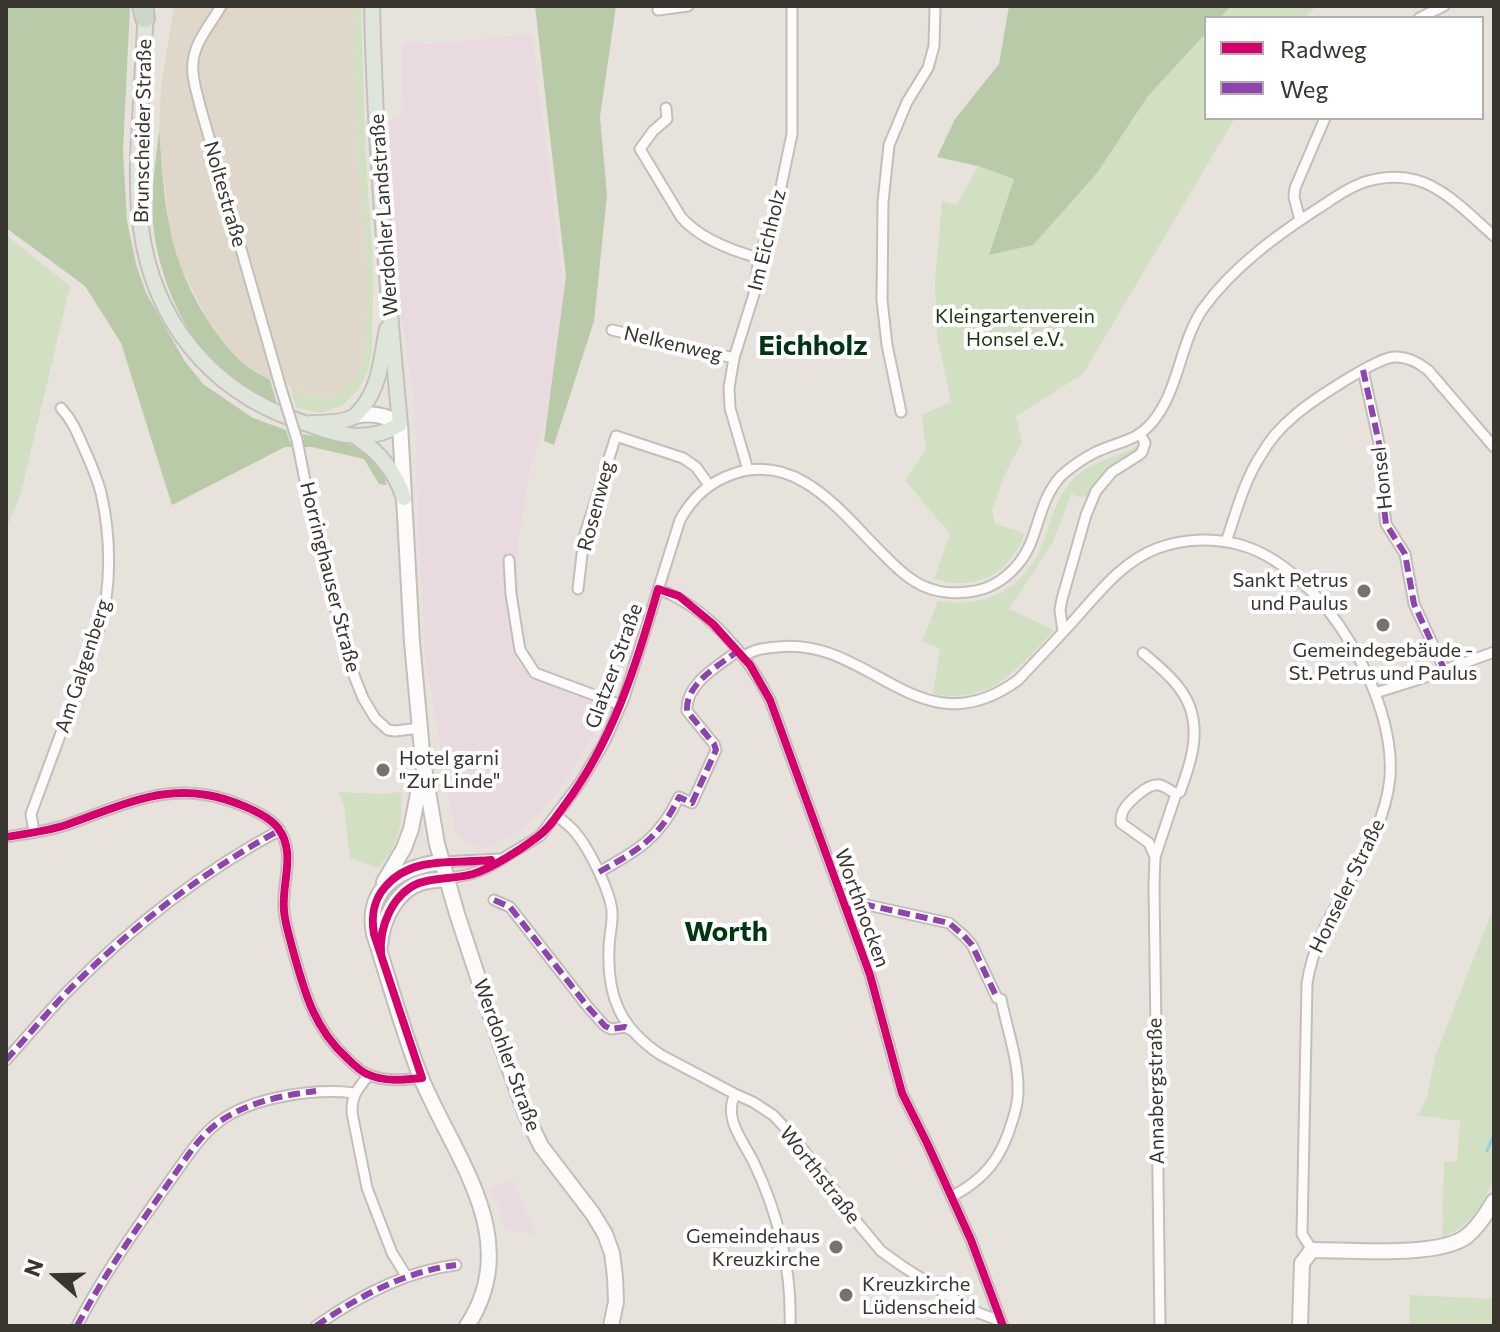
<!DOCTYPE html>
<html>
<head>
<meta charset="utf-8">
<style>
	body { margin:0 }
	#map { position:relative; width:1500px; height:1332px; overflow:hidden; background:#e8e2dc; font-family:Commissioner,sans-serif }
	canvas { display:block }
	.frame { position:absolute; inset:0; border:8px solid #39352f; pointer-events:none }
	.legend { position:absolute; left:1204px; top:16px; width:280px; height:104px; box-sizing:border-box; background:#fff; border:2px solid #b0aeac; margin:0; padding:10px 14px; list-style:none; font-size:24px; color:#39352f }
	.legend li { display:flex; align-items:center; gap:16px; height:40px }
	.legend b { width:40px; border:2px solid #b0aeac }
	.north { position:absolute; left:16px; top:1236px; width:80px; height:80px; -webkit-text-stroke:6px #fff; paint-order:stroke; rotate:290deg; font-size:22px; font-weight:700; line-height:32px; text-align:center; color:#39352f }
	.north::after { content:''; display:block; margin:auto; width:28px; height:36px; background:#39352f; clip-path:polygon(50% 0,100% 100%,50% 72%,0 100%) }
</style>
</head>
<body>
<div id="map">
<canvas width="1500" height="1332"></canvas>
<div class="frame"></div>
<ul class="legend">
<li><b style="height:10px;background:#d6006c"></b>Radweg</li>
<li><b style="height:10px;background:#8e44ad"></b>Weg</li>
</ul>
<div class="north">N</div>
</div>
<script>
const ctx = document.querySelector('canvas').getContext('2d');
ctx.lineJoin = 'round';
function paint(path, color) {
  ctx.fillStyle = color;
  ctx.fill(path, 'evenodd');
}
function trace(path, color, width, dash) {
  ctx.strokeStyle = color;
  ctx.lineWidth = width;
  ctx.lineCap = dash ? 'butt' : 'round';
  ctx.setLineDash(dash || []);
  ctx.stroke(path);
}
function drawText(font, color, halo, rows, align = 'center') {
  ctx.font = font + ' Commissioner,sans-serif';
  ctx.lineWidth = 8;
  ctx.setLineDash([]);
  ctx.textBaseline = 'middle';
  ctx.strokeStyle = halo;
  ctx.fillStyle = color;
  for (const [text, x, y, turn = 0] of rows) {
    ctx.save();
    ctx.translate(x, y);
    ctx.rotate((+turn || 0) * Math.PI / 180);
    ctx.textAlign = isNaN(turn) ? turn : align;
    if (halo) ctx.strokeText(text, 0, 0);
    ctx.fillText(text, 0, 0);
    ctx.restore();
  }
}
paint(new Path2D(`
	M532 34 564 291 549 410 531 464 517 550V575L520 618 512 643 518 665 539 680 598 705 606 712 602 722 560 789 542 811 510 837 482 848 465 842 455 831 425 658 418 525 415 406 398 292 396 237 388 122 403 114 402 46 408 42 428 45Z
	M512 1180 536 1234 505 1230 499 1206 490 1188Z`), '#e9dadf');
paint(new Path2D(`
	M174 6H355L354 67 357 143 368 273 366 347 362 368 345 391 330 400 291 389 290 385 270 380 246 366 227 347 210 325 178 262 169 229 159 130 161 87Z`), '#ded7ca');
paint(new Path2D(`
	M355 6H361L365 142 373 269 372 352 368 369 360 388 343 405 322 413 296 408 291 389 330 400 345 390 362 368 366 347 368 273 357 143 354 67Z
	M1231 6H1316L1305 18H1220Z
	M1206 33V118H1235L1083 374 1016 416 1022 442 1005 474 992 510 995 524 1025 533C1010 574 976 592 934 579L950 534 905 480 926 450 922 415 951 402 937 336 935 283 942 201 957 205 978 166 1014 179 1078 193 1097 173 1148 96Z
	M6 235 70 286 21 493 6 529Z
	M1140 445 1139 450 1090 497H1080L1071 494 1053 542 1009 609 1054 630C1018 668 992 705 933 694L940 648 922 642 938 601C981 608 1021 592 1040 550 1050 527 1053 503 1070 483 1088 461 1116 458 1140 445Z
	M339 792 380 794 401 792C403 822 400 845 378 868L350 858 344 805Z
	M1494 907V1179C1482 1205 1470 1227 1442 1237L1444 1162 1457 1161 1460 1121 1416 1115 1422 1108 1427 1096 1435 1057Z
	M1410 1295 1494 1299V1326H1409Z`), '#d1dfc2');
paint(new Path2D(`
	M6 6H130L123 150 127 221 136 264 146 293 184 360 203 384 253 418 286 430 290 443 304 440 302 434C325 438 359 442 377 461 382 466 384 478 387 485L379 484 364 459 312 447H285L172 505 121 343 85 286 6 228Z
	M535 6H616L600 117 607 195 594 321 554 445 544 441 566 276Z
	M1009 6H1231L1220 18H1206V33L1148 96 1097 173 1033 245 989 255 1014 179 978 166 937 157 955 119 999 64Z
	M159 130C162 162 163 197 170 229 178 274 209 333 243 363 251 370 261 375 270 380L277 404C257 394 236 384 220 369 185 335 163 286 155 239 149 203 155 166 159 130Z`), '#b9caa8');
trace(new Path2D(`
	M1487 1151 1494 1134`), '#97cfdf', 3);
const street = new Path2D(`
	M221 6C211 24 195 41 193 62 191 77 197 92 200 106L280 385
	M658 10 688 6
	M1419 18 1444 6
	M666 108 667 119 653 131 640 149 681 217C700 239 733 251 759 258
	M1300 220 1294 197 1295 188 1325 118
	M612 330 734 358
	M1363 370 1384 466 1383 500 1386 524 1405 554 1414 604 1445 671
	M901 412 887 345 882 300 883 202 889 145 907 102 928 68 934 46 935 6
	M297 440 309 501 349 663 363 698 375 718 388 730 395 731 420 728
	M748 470 730 408 729 388 734 358 754 294 759 258 778 201 792 134V6
	M1226 542C1236 513 1244 481 1261 455 1269 441 1281 427 1293 417 1308 403 1376 358 1394 357 1407 356 1418 362 1428 370L1494 447
	M509 560 511 594 520 650 535 673 621 705
	M578 589 584 537 616 436 683 458 696 467 709 485
	M658 589C707 607 747 654 770 700L870 975 902 1093 927 1143 971 1240 1003 1326
	M1063 632 1060 610 1062 599 1086 515 1096 491 1112 472 1139 455 1142 452 1145 443 1140 434
	M1143 653C1156 664 1170 675 1180 689 1204 721 1193 758 1180 792L1176 794
	M743 657C753 649 766 648 778 647 870 636 920 752 1018 680 1037 660 1057 639 1076 618 1100 591 1123 561 1158 548 1186 538 1219 537 1247 547 1325 574 1396 697 1390 777 1383 854 1317 909 1307 984L1302 1234 1312 1250
	M1375 693 1420 679 1494 652
	M557 816C563 821 570 826 575 832 589 848 610 891 612 911 613 924 609 936 609 949 607 996 620 1028 661 1055L735 1094 753 1102 773 1115 791 1134 835 1191 836 1197 881 1251 902 1266 971 1310 1000 1321
	M34 832 31 814 99 630C112 589 111 536 101 493 97 477 90 462 83 446 77 432 72 420 61 408
	M6 837C26 834 47 831 66 825 113 809 156 786 207 795 226 798 266 812 278 828 297 853 281 883 284 911 285 923 289 935 292 947 304 990 313 1028 348 1059 354 1065 360 1071 367 1074 384 1082 404 1080 422 1078
	M1155 857 1149 843 1121 823C1121 819 1121 815 1123 811 1128 802 1148 783 1159 785 1165 786 1171 791 1176 794L1155 857 1154 886 1160 1326
	M442 862 500 859
	M599 872C637 851 660 838 679 797L692 803 716 750 714 744 687 711C685 684 718 666 738 651
	M446 879 471 874 487 868 540 836 580 783 604 743 624 698 680 520C692 498 709 482 733 474 797 452 840 511 879 550 892 563 905 577 921 585 935 592 953 594 968 592 989 590 1006 579 1019 563 1040 537 1036 504 1061 476 1071 467 1084 458 1096 452 1122 440 1139 442 1157 416 1179 385 1181 342 1202 310 1233 266 1281 232 1325 204 1338 195 1353 185 1368 181 1383 177 1401 176 1416 180 1444 187 1472 217 1494 236
	M494 900 510 907 588 1007 605 1026 611 1029 625 1027 631 1030
	M846 910 863 904 949 923 964 936 972 945 997 998
	M6 1060C26 1038 46 1014 67 992 129 929 202 872 280 830
	M369 1075C357 1089 349 1099 353 1118L367 1188 392 1253 407 1277
	M735 1094C723 1119 743 1140 754 1163 778 1213 792 1270 790 1326
	M951 1197C985 1179 1001 1159 1012 1122 1015 1113 1018 1102 1018 1092 1019 1061 1007 1029 1001 999
	M77 1326C103 1275 136 1229 169 1182 184 1162 199 1136 220 1121 252 1097 315 1088 354 1093
	M316 1326C357 1297 406 1271 456 1265`);
const secondary = new Path2D(`
	M355 416C372 412 386 415 400 424L412 642 423 762 437 844 457 914 492 1020 526 1115 541 1146 593 1214 605 1234 612 1253 615 1277 616 1302 611 1326
	M442 862C401 867 365 887 374 934 390 983 403 1033 422 1080 456 1160 524 1240 467 1326
	M384 882 404 848 411 829 421 778
	M380 946C382 921 395 892 420 883 428 880 438 880 446 879
	M1300 1326 1302 1263 1312 1250C1350 1250 1439 1258 1467 1236 1478 1227 1487 1213 1494 1201`);
const primary = new Path2D(`
	M146 10C144 47 142 83 140 119 138 156 136 192 141 228 153 320 210 390 296 420 332 433 366 446 400 424 387 285 375 146 372 6
	M311 423C324 423 344 423 355 416 356 415 362 408 363 407 381 383 381 357 387 329
	M356 437C380 452 395 471 404 498`);
const highway = new Path2D(`
	M142 6 145 18`);
trace(street, '#c2beb9', 13);
trace(secondary, '#c2beb9', 18);
trace(primary, '#c4c1bd', 18);
trace(highway, '#c4c1bd', 22);
trace(street, '#fcfbfa', 9);
trace(secondary, '#fcfbfa', 14);
trace(primary, '#e0e5dc', 14);
trace(highway, '#ced6c8', 18);
const streetBridge = new Path2D(`
	M280 385 297 440`);
trace(streetBridge, '#c2beb9', 13, []);
trace(streetBridge, '#fcfbfa', 9);
trace(new Path2D(`
	M1363 370 1384 466 1383 500 1386 524 1405 554 1414 604 1445 671
	M599 872C637 851 660 838 679 797L692 803 716 750 714 744 687 711C685 684 718 666 738 651
	M494 900 510 907 588 1007 605 1026 611 1029 625 1027 631 1030
	M846 910 863 904 949 923 964 936 972 945 997 998
	M6 1060C26 1038 46 1014 67 992 129 929 202 872 280 830
	M77 1326C104 1275 137 1228 170 1181 185 1160 200 1134 222 1120 249 1102 284 1095 316 1091
	M316 1326C357 1297 406 1271 456 1265`), '#8e44ad', 6, [12, 6]);
trace(new Path2D(`
	M6 837C26 834 47 831 66 825 113 809 156 786 207 795 226 798 266 812 278 828 297 853 281 883 284 911 285 923 289 935 292 947 304 990 313 1028 348 1059 354 1065 360 1071 367 1074 384 1082 404 1080 422 1078L374 934C371 916 373 901 385 887 412 855 454 864 491 860
	M381 954C379 927 392 894 419 883 436 877 456 879 473 874 492 868 520 850 536 838 548 830 556 817 564 806 613 741 636 666 658 589L679 596 713 624 750 665 770 700 870 975 902 1093 927 1143 971 1240 1003 1326`), '#d6006c', 8);
for (const [x, y, r, color] of [
	[1364,591,8,"#76726c"],
	[1383,625,8,"#76726c"],
	[383,770,8,"#76726c"],
	[836,1247,8,"#76726c"],
	[846,1295,8,"#76726c"]
]) {
  const dot = new Path2D();
  dot.arc(x, y, r, 0, 2 * Math.PI);
  ctx.fillStyle = color;
  ctx.fill(dot);
  trace(dot, '#fff', 3);
}
drawText('20px', '#39352f', '#fff', [
	["Brunscheider Straße",143,131,-89],
	["Noltestraße",225,194,74],
	["Werdohler Landstraße",384,215,-94],
	["Im Eichholz",767,240,-76],
	["Nelkenweg",673,344,13],
	["Honsel",1382,478,-96],
	["Rosenweg",596,506,-75],
	["Horringhauser Straße",330,577,76],
	["Am Galgenberg",83,666,-72],
	["Glatzer Straße",614,666,-70],
	["Honseler Straße",1347,886,-64],
	["Worthnocken",862,908,70],
	["Werdohler Straße",507,1055,70],
	["Annabergstraße",1156,1091,-91],
	["Worthstraße",820,1175,52]
]);
drawText('20px', '#1d350d', '#fff', [
	["Kleingartenverein",1015,316],
	["Honsel e.V.",1015,339]
]);
drawText('20px', '#39352f', '#fff', [
	["Sankt Petrus",1348,580],
	["und Paulus",1348,603],
	["Gemeindegebäude -",1383,650,"center"],
	["St. Petrus und Paulus",1383,673,"center"],
	["Hotel garni",399,758,"left"],
	["\"Zur Linde\"",399,781,"left"],
	["Gemeindehaus",820,1236],
	["Kreuzkirche",820,1259],
	["Kreuzkirche",862,1284,"left"],
	["Lüdenscheid",862,1307,"left"]
], 'right');
drawText('bold 28px', '#003514', '#fff', [
	["Eichholz",813,346],
	["Worth",726,932]
]);
</script>
</body>
</html>
